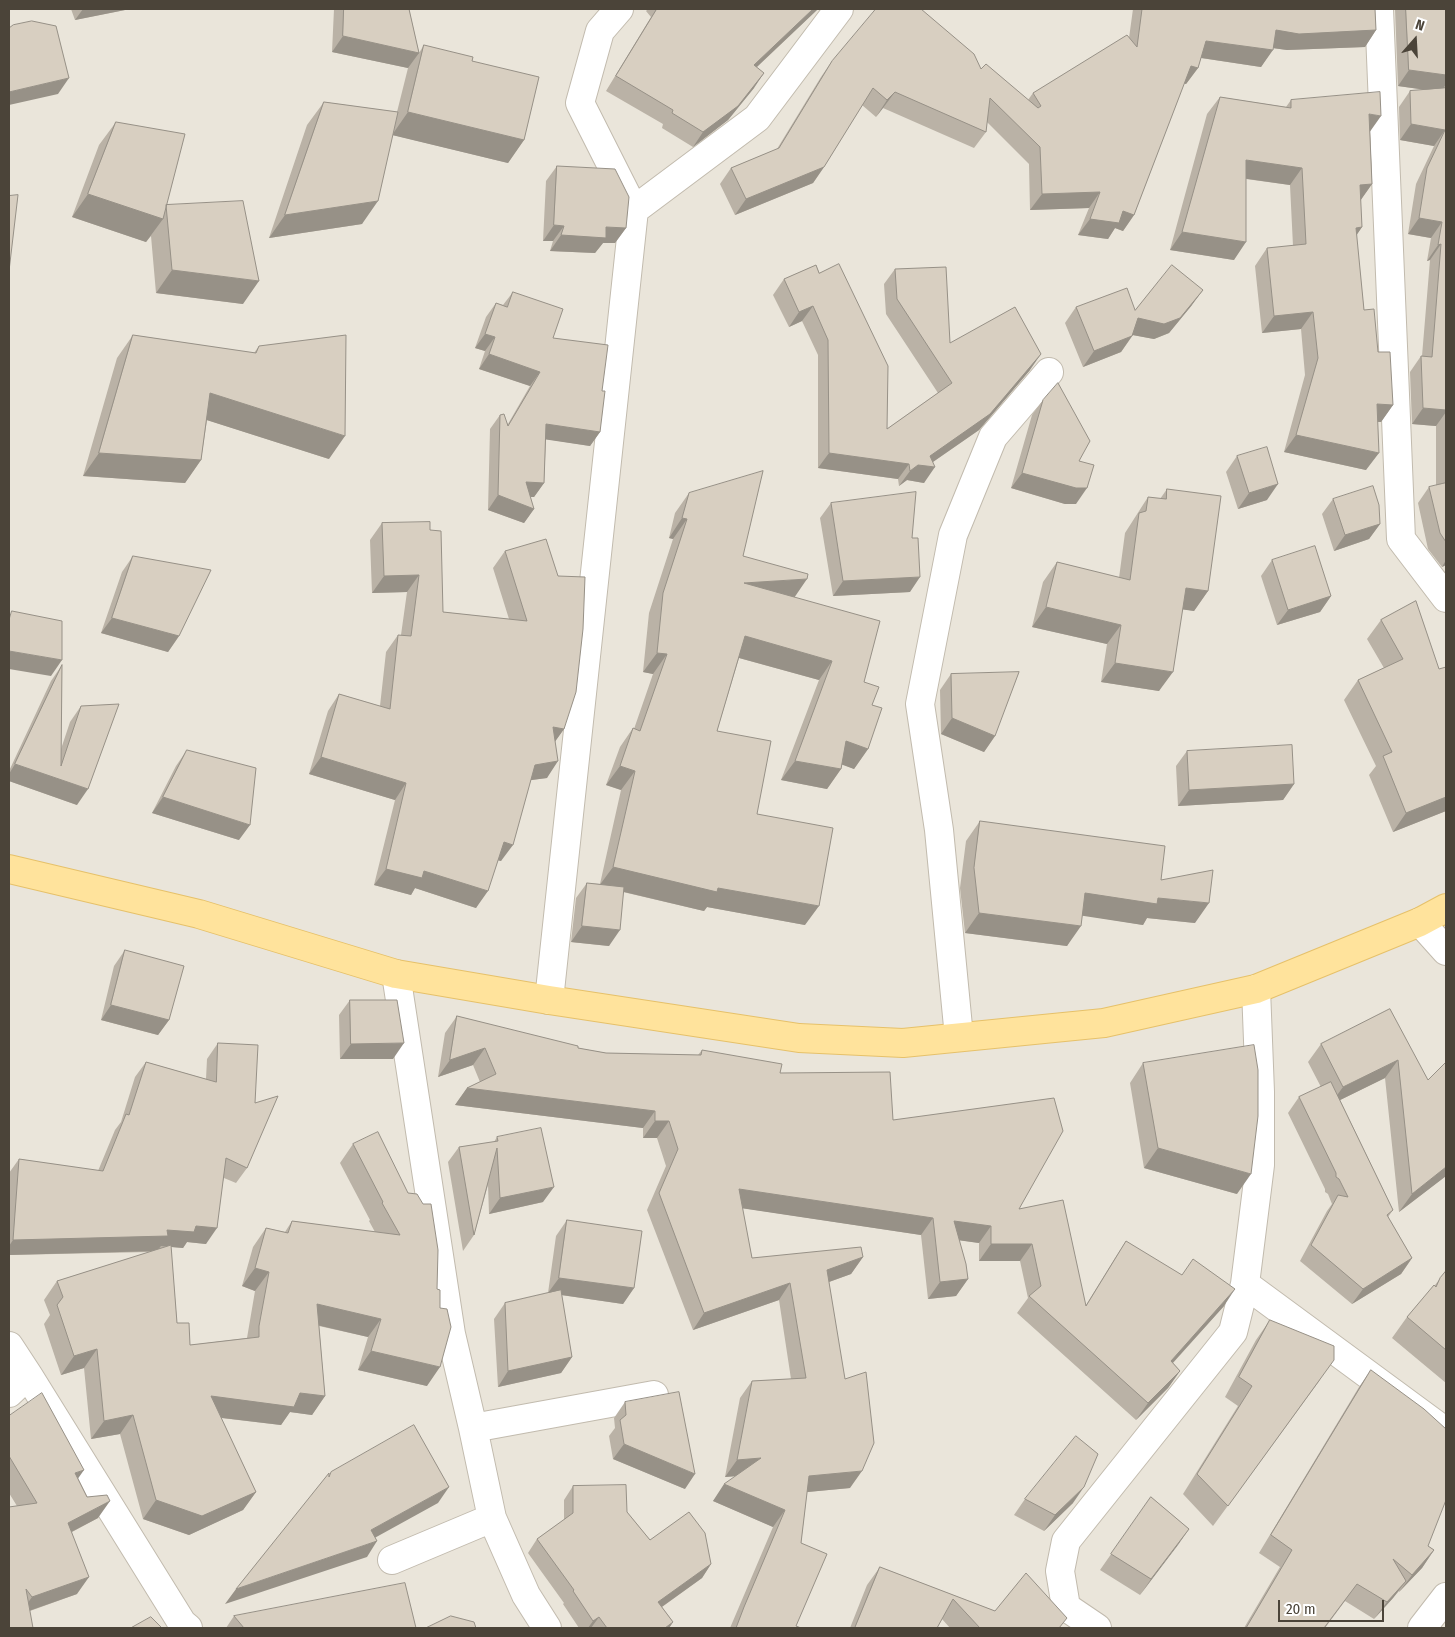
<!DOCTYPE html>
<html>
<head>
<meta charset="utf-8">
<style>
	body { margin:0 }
	#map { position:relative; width:1455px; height:1637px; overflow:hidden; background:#f6f3ec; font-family:"Fira Sans Condensed",sans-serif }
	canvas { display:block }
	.frame { position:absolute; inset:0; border:10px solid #4b4439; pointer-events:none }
	.north { position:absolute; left:1390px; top:15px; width:50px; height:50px; -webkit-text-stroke:4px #fff; paint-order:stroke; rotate:19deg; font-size:14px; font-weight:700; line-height:20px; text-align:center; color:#4b4439 }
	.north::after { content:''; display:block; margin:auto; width:18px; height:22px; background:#4b4439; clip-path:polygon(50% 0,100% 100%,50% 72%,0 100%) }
	.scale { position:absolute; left:1278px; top:1600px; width:106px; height:22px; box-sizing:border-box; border:2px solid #4b4439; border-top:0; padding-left:6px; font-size:15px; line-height:18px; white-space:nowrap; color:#4b4439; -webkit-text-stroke:4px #fff; paint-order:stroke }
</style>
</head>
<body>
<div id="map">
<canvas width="1455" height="1637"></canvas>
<div class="frame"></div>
<div class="north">N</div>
<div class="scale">20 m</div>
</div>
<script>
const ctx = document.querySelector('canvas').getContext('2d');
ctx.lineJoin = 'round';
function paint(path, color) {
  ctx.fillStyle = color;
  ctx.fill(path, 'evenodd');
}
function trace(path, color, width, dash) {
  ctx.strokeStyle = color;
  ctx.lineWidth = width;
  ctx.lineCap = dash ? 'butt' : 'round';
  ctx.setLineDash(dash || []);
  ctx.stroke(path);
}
paint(new Path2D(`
	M9 9H1446V1628H9Z`), '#eae5da');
const minor = new Path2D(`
	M1379 9 1401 539 1446 598
	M634 210 757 118 839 9
	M1420 922 1446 951
	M396 974 451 1334 473 1428 492 1518 526 1595 547 1628
	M549 1000 634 210 580 103 600 31 619 9
	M959 1037 939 830 920 704 953 535 993 437 1049 372
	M1245 1284 1446 1432
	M9 1346 28 1375 182 1623 188 1628
	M9 1393 28 1375
	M473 1428 654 1395
	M392 1560 492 1518
	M1097 1628 1066 1607 1060 1571 1066 1541 1233 1332 1245 1284 1260 1165V1092L1256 989
	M1422 1628 1446 1597`);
const primary = new Path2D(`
	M9 869 199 914 396 974 549 1000 799 1038 903 1043 1104 1023 1256 989 1420 922 1446 908`);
trace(minor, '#c2bbae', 30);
trace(primary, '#e6c16a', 30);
trace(minor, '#fff', 28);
trace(primary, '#ffe39c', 28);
paint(new Path2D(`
	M71 9H130L75 20Z
	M334 9H409L419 53 424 45 472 61 524 140 508 163 393 135 362 224 269 238 307 125 324 102 397 112 408 68 332 52Z
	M648 9H818L757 67 754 88 728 120 693 147 662 128 663 124 606 91 651 17 646 11Z
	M1133 9H1375L1376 30 1365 47 1287 50 1273 48 1261 67 1201 58 1198 68 1186 84 1184 83 1134 215 1123 231 1115 228 1108 239 1078 235 1089 208 1030 210 1029 164 987 122 986 132 974 148 883 108 876 117 862 105 824 167 813 183 735 215 720 184 731 168 777 149 821 77 832 61 981 69 1028 100 1033 93 1129 38Z
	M1395 9H1446V565L1442 567 1428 549 1418 503 1429 487 1436 486V426L1412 424 1410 372 1421 356H1422L1430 260 1427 261 1431 238 1408 234 1416 184 1434 146 1400 140 1399 107 1410 91 1426 90 1398 86Z
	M1220 97 1286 107 1291 100 1370 132 1372 184 1360 201 1362 227 1356 235 1364 310 1378 352 1393 405 1381 422H1377L1366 470 1284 452 1305 375 1301 329 1262 333 1255 266 1267 248 1293 246 1290 185 1246 179 1234 260 1170 250 1207 114Z
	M116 122 166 205 243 304 156 293 151 236 146 242 72 217 99 145Z
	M557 166 626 228 615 243H603L595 253 550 251 553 241H543L546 181Z
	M816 265 887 429 938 393 886 314 884 284 895 269 950 343 1030 370 979 430 933 462 924 483 907 480 899 486 898 479 818 468V355L802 321 789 327 773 295 784 279Z
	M513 292 553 338 602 391 600 432 590 446 546 439 544 483 534 497H530L534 509 524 523 488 510 490 429 500 415 508 424 530 386 479 369 485 351 475 348 486 317 496 303 503 305Z
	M1192 305 1169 333 1154 339 1133 335 1121 352 1083 367 1065 323 1076 307 1135 310Z
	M133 335 254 353 259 346 329 459 207 420 201 460 185 483 83 476 117 358Z
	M1043 400 1079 461 1076 504H1065L1011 488 1032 415Z
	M1237 456 1267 500 1238 509 1226 472Z
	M1167 489 1208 591 1194 611 1183 609 1159 691 1101 682 1107 644 1032 627 1043 582 1057 562 1119 578 1125 533 1148 497 1160 499Z
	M689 493 743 556 795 597 864 682 872 705 868 749 854 769 842 764 841 769 827 789 781 780 819 680 739 658 717 731 757 814 805 925 707 907 704 911 623 892 609 946 571 942 576 898 587 883 600 884 621 790 606 785 620 747 633 728 634 729 653 674 643 672 649 613 673 539 669 538 675 513Z
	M1333 499 1380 524 1369 539 1334 551 1322 514Z
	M831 503 912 538 910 592 833 596 820 518Z
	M382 523 430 530 443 612 509 619 493 568 505 551 564 729 555 741 547 778 531 780 501 861 498 860 476 908 415 888 411 895 374 885 395 800 309 774 328 711 339 694 380 706 386 652 398 635H401L407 592 372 593 370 540Z
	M133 556 179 636 168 652 101 633 122 572Z
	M1272 560 1331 596 1320 612 1277 625 1261 576Z
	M1416 601 1446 811 1393 832 1369 775 1376 766 1344 700 1358 680 1384 668 1367 639 1381 620Z
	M62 665 61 749 70 722 81 706 77 805 9 781V771L51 681Z
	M951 674 995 736 984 752 941 734 940 690Z
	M187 750 239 840 152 813 176 766Z
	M1187 751 1294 784 1283 800 1178 806 1176 766Z
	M980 821 1161 880 1195 923 1147 918 1143 925 1083 915 1067 946 965 933 960 888 966 841Z
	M125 950 169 1020 158 1035 101 1020 114 966Z
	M350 1000 393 1059H340L339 1015Z
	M1390 1009 1446 1176 1399 1212 1385 1078 1340 1100 1393 1210 1388 1217 1412 1258 1401 1274 1352 1304 1300 1261 1327 1211 1332 1204 1328 1194 1325 1192V1189L1288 1113 1299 1097 1321 1087 1308 1062 1321 1044Z
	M457 1016 578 1048 606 1053 698 1055 702 1050 780 1073 893 1120 1019 1209 1086 1305 1115 1258 1126 1241 1224 1306 1173 1363 1180 1371 1168 1388 1136 1420 1017 1313 1028 1298 1020 1261H979V1243L959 1240 968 1279 956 1296 928 1299 921 1235 742 1208 752 1258 863 1257 851 1274 829 1282 850 1488 807 1492 801 1543 796 1626 801 1628H730L773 1527 713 1501 736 1476 725 1477 740 1398 752 1381 791 1379 779 1300 693 1330 647 1210 666 1166 657 1138H643V1128L455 1105 467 1088 480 1082 473 1065 438 1077 445 1033Z
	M218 1043 247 1168 236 1183 224 1178 206 1244 187 1242 183 1248 171 1247 177 1323 190 1345 247 1338 255 1291 242 1286 253 1247 266 1228 285 1232 292 1221 375 1232 369 1221 370 1220 340 1163 353 1144 408 1193 427 1386 358 1370 368 1337 319 1326 325 1396 312 1415 290 1412 281 1425 221 1418 256 1492 243 1510 189 1535 143 1519 120 1434 91 1439 84 1368 61 1375 44 1324 50 1315 44 1300 57 1281 150 1252 9 1255V1173L19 1159 98 1171 115 1130 121 1122 135 1077 146 1062 206 1079 207 1059Z
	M1143 1063 1237 1194 1144 1168 1130 1083Z
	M497 1137 543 1202 489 1214 488 1185 474 1235 463 1251 448 1162 459 1147 494 1142Z
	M567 1220 634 1288 623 1304 561 1295 572 1357 561 1373 498 1387 494 1319 505 1303 548 1293 556 1236Z
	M1446 1271V1383L1392 1338 1407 1317 1435 1285Z
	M1270 1320 1320 1380 1213 1526 1183 1494 1238 1406 1225 1397 1256 1340Z
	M1371 1370 1428 1546 1434 1550 1422 1568 1399 1592V1591L1393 1598 1374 1619 1345 1601 1325 1628H1244L1280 1567 1259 1553 1359 1387Z
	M625 1402 685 1489 613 1459 609 1436 615 1428 614 1418Z
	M9 1416 78 1478 98 1518 72 1532 77 1594 30 1611 9 1628 17 1506 9 1493Z
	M573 1486 627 1512 650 1540 711 1564 702 1578 662 1607 673 1622 669 1628H579L563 1604 564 1603 528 1553 537 1539 564 1520V1500Z
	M1151 1497 1189 1529 1140 1595 1100 1570Z
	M1025 1499 1073 1503 1044 1531 1014 1515Z
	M880 1567 995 1611 1059 1628H950L942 1619 937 1628H850L867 1585Z
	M234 1616 416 1628H226Z`), '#bab2a6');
paint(new Path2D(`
	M83 9H130L75 20Z
	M813 9H818L744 79 754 65Z
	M1276 30H1376L1365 47 1287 50 1265 47Z
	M343 36 419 53 408 68 332 52Z
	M1206 41 1273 50 1261 67 1195 57Z
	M1191 66 1198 68 1186 84 1179 82Z
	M1409 70 1446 75V84L1441 92 1398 86Z
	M764 73 754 88 728 120 693 147 703 132Z
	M69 78 58 94 9 105V92Z
	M895 92 883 108 876 117 887 100Z
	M408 112 524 140 508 163 392 135Z
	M1369 114 1381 116 1369 133Z
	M1411 124 1445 130 1434 146 1400 140Z
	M1246 160 1302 168 1290 185 1234 177Z
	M824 167 813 183 735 215 746 199Z
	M1372 184 1360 201V185Z
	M1100 192 1089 208 1030 210 1042 194Z
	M88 194 163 219 146 242 72 217Z
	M378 201 362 224 269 238 285 215Z
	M1123 211 1134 215 1123 231 1115 228 1108 239 1078 235 1090 219Z
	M1419 218 1442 222 1431 238 1408 234Z
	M554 225 564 226 553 241H543Z
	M606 227 626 228 615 243H603L595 253 550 251 561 235Z
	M1362 227 1350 245 1356 228Z
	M1182 232 1246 242 1234 260 1170 250Z
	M1441 244 1430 260 1427 261 1438 245Z
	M172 270 259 281 243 304 156 293Z
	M1203 290 1192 305 1169 333 1154 339 1127 334 1138 318Z
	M813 306 802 321 789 327 799 312Z
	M1313 312 1301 329 1262 333 1274 316Z
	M485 334 495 337 485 351 475 348Z
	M1132 336 1121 352 1083 367 1094 351Z
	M489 354 540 372 530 386 479 369Z
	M1041 354 1030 370 979 430 927 466 935 467 924 483 907 480 899 486 910 471 930 456Z
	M210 393 345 436 329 459 194 416Z
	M1377 404 1393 405 1381 422 1364 421Z
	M1423 408 1446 410V412L1436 426 1412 424Z
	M546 424 600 432 590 446 536 438Z
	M1296 435 1379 453 1366 470 1284 452Z
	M99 453 201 460 185 483 83 476Z
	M829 453 909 464 898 479 818 468Z
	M1022 473 1087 488 1076 504H1065L1011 488Z
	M526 482 544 483 534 497H516Z
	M1278 484 1267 500 1238 509 1249 493Z
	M498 495 534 509 524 523 488 510Z
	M682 518 687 519 673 539 669 538Z
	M1380 524 1369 539 1334 551 1345 535Z
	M1446 560V565L1442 567Z
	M419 575 407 592 372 593 384 576Z
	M920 577 910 592 833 596 843 581Z
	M807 579 794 598 744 583Z
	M1186 588 1208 591 1194 611 1172 608Z
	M1331 596 1320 612 1277 625 1288 610Z
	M1046 607 1121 625 1107 644 1032 627Z
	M112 618 179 636 168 652 101 633Z
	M745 636 832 661 819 680 732 656Z
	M9 651 62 660 51 676 9 669Z
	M657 653 667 654 653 674 643 672Z
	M1115 663 1173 672 1159 691 1101 682Z
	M952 718 995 736 984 752 941 734Z
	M553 727 564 729 552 746Z
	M846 741 868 749 854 769 832 761Z
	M321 757 406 783 395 800 309 774Z
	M558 761 547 778 524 781 535 765Z
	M795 761 841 769 827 789 781 780Z
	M15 764 88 789 77 805 9 781V774Z
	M620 766 635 771 621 790 606 785Z
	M1294 784 1283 800 1178 806 1189 790Z
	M163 797 250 825 239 840 152 813Z
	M1446 797V811L1393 832 1406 813Z
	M504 842 513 845 501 861 492 859Z
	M613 867 718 888 819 906 805 925 707 907 704 911 599 886Z
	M386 869 424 871 488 891 476 908 415 888 411 895 374 885Z
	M1085 893 1158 898 1209 903 1195 923 1147 918 1143 925 1071 914Z
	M979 913 1081 926 1067 946 965 933Z
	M582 926 620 930 609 946 571 942Z
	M111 1005 169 1020 158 1035 101 1020Z
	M404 1043 393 1059H340L351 1044Z
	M485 1048 473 1065 438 1077 450 1060Z
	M1398 1060 1385 1078 1330 1105 1343 1087Z
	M467 1088 655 1111 643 1128 455 1105Z
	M655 1121H669L657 1138H643Z
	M1158 1148 1251 1174 1237 1194 1144 1168Z
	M1446 1167V1176L1399 1212 1412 1194Z
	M554 1187 543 1202 489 1214 500 1198Z
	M739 1189 933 1218 921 1235 727 1206Z
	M954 1221 991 1226 979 1243 942 1238Z
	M196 1226 217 1228 206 1244 187 1242 183 1248 161 1246 157 1251 9 1255V1246L13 1240 167 1230Z
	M991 1244H1032L1020 1261H979Z
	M863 1257 851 1274 815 1287 827 1270Z
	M1412 1258 1401 1274 1352 1304 1363 1289Z
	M255 1268 269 1272 255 1291 242 1286Z
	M559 1278 634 1288 623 1304 548 1293Z
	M968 1279 956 1296 928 1299 940 1282Z
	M790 1283 779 1300 693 1330 704 1313Z
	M1235 1289 1224 1306 1159 1378 1171 1361Z
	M317 1304 381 1319 368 1337 304 1322Z
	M97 1349 84 1368 61 1375 74 1356Z
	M371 1351 440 1367 427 1386 358 1370Z
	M572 1357 561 1373 498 1387 508 1371Z
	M1180 1371 1168 1388 1136 1420 1148 1403Z
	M300 1393 325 1396 312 1415 290 1412 281 1425 198 1415 211 1396Z
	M133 1415 120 1434 91 1439 104 1421Z
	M624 1444 695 1474 685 1489 613 1459Z
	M761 1458 750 1475 725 1477 737 1460Z
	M84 1470 72 1487 75 1473Z
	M862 1471 850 1488 797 1493 809 1476Z
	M724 1484 785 1510 773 1527 713 1501Z
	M449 1487 438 1503 360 1546 371 1530Z
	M1084 1487 1073 1503 1044 1531 1055 1515Z
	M256 1492 243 1510 189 1535 143 1519 156 1500Z
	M110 1501 98 1518 56 1540 68 1523Z
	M1189 1529 1178 1545 1140 1595 1151 1579Z
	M377 1541 367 1557 225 1604 236 1589Z
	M1434 1550 1422 1568 1399 1592 1412 1575Z
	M711 1564 702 1578 649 1616 658 1602Z
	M89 1577 77 1594 20 1614 32 1597Z
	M1406 1581 1393 1598 1374 1619 1387 1602Z
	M599 1617 591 1628H588L593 1621Z
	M673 1622 669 1628H665Z`), '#979187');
const building = new Path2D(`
	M344 9H409L419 53 343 36Z
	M657 9H813L754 65 764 73 738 106 703 132 672 113 673 110 616 76Z
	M876 9H921L974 54 981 69 986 64 1038 108 1041 106 1033 93 1127 35 1137 47 1142 9H1375L1376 30 1299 34 1276 30 1273 50 1206 41 1198 68 1191 66 1134 215 1123 211 1119 223 1090 219 1100 192 1042 194 1040 147 990 98 986 132 895 92 887 100 873 88 824 167 746 199 731 168 779 148 832 61Z
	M1406 9H1446V75L1409 70Z
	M32 21 56 26 69 78 9 92V28L13 25Z
	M424 45 473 57 472 61 539 77 524 140 408 112Z
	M1446 88V410L1423 408 1421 356 1432 357 1441 244 1438 245 1442 222 1419 218 1427 168 1445 130 1411 124 1410 91Z
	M1380 92 1381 116 1369 114 1372 184 1360 185 1362 227 1356 228 1364 310 1374 309 1378 352H1390L1393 405 1377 404 1379 453 1296 435 1318 358 1313 312 1274 316 1267 248 1306 244 1302 168 1246 160V242L1182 232 1220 97 1291 108V100Z
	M324 102 398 112 378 201 285 215Z
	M116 122 185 134 163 219 88 194Z
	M557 166 615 169 629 197 626 228 606 227V238L561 235 564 226 554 225Z
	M18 195 9 271V196Z
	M243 201 259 281 172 270 166 205Z
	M839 264 888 366 887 429 952 383 897 299 895 269 946 267 950 343 1015 307 1041 354 990 414 930 456 935 467 918 465 910 471 909 464 829 453 828 340 813 306 799 312 784 279 816 265 819 273Z
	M1172 265 1203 290 1180 318 1164 324 1138 318 1132 336 1094 351 1076 307 1127 288 1135 310Z
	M513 292 563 309 553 338 608 345 602 391H605L600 432 546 424 544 483 526 482 534 509 498 495 500 415 504 414 508 426 540 372 489 354 495 337 485 334 496 303 507 307Z
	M133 335 256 353 259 346 346 335 345 436 210 393 201 460 99 453Z
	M1058 383 1090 441 1079 461 1094 465 1087 488H1076L1022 473 1043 400Z
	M1267 447 1278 484 1249 493 1237 456Z
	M763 471 743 556 808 574 807 579 744 583 880 621 864 682 879 687 872 705 882 708 868 749 846 741 841 769 795 761 832 661 745 636 717 731 771 741 757 814 833 828 819 906 718 888 717 892 613 867 635 771 620 766 633 728 640 731 667 654 657 653 663 593 687 519 682 518 689 493Z
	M1446 483V542L1440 533 1429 487Z
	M1373 486 1379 505 1380 524 1345 535 1333 499Z
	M1167 489 1221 496 1208 591 1186 588 1173 672 1115 663 1121 625 1046 607 1057 562 1130 580 1139 513 1146 511 1148 497 1166 499Z
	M916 492 912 538H918L920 577 843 581 831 503Z
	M430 522V530L441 531 443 612 527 621 505 551 546 539 558 576 585 577 583 629 576 692 564 729 553 727 558 761 535 765 513 845 504 842 488 891 424 871 422 878 386 869 406 783 321 757 339 694 390 709 398 635 411 636 419 575 384 576 382 523Z
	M1315 546 1331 596 1288 610 1272 560Z
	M133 556 211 570 179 636 112 618Z
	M1416 601 1439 669 1446 667V797L1406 813 1383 756 1392 752 1358 680 1403 659 1381 620Z
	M12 611 62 621V660L9 651V620Z
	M62 665 61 766 81 706 119 704 88 789 15 764Z
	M1019 672 995 736 952 718 951 674Z
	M1292 745 1294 784 1189 790 1187 751Z
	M187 750 256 768 250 825 163 797Z
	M980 821 1165 846 1161 880 1213 870 1209 903 1158 898 1157 904 1085 893 1081 926 979 913 974 868Z
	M587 883 624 887 620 930 582 926Z
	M125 950 184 966 169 1020 111 1005Z
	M350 1000H397L404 1043 351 1044Z
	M1390 1009 1428 1080 1446 1062V1167L1412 1194 1398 1060 1343 1087 1321 1044Z
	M457 1016 578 1046V1048L606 1053 701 1055 702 1050 782 1064 780 1073 890 1072 893 1120 1054 1098 1063 1131 1019 1209 1063 1200 1086 1306 1126 1241 1182 1275 1193 1259 1235 1289 1171 1361 1180 1371 1148 1403 1029 1296 1041 1286 1032 1244H991V1226L954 1221 966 1264 968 1279 940 1282 933 1218 739 1189 752 1258 861 1247 863 1257 827 1270 845 1379 866 1372 874 1443 862 1471 809 1476 801 1543 827 1554 796 1626 801 1628H736L744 1607 785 1510 724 1484 761 1458 737 1460 752 1381 806 1378 790 1283 704 1313 659 1193 678 1149 669 1121H655V1111L467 1088 496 1074 485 1048 450 1060Z
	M218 1043 258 1045 255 1103 278 1096 247 1168 226 1158 217 1228 196 1226 194 1232 167 1230 168 1236 13 1240 19 1159 103 1171 126 1114 129 1115 146 1062 216 1082Z
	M1254 1045 1258 1070V1116L1251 1174 1158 1148 1143 1063Z
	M1331 1082 1393 1210 1387 1215 1412 1258 1363 1289 1311 1245 1338 1195 1348 1197 1339 1179 1336 1177V1173L1299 1097Z
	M541 1128 554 1187 500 1198 497 1148 474 1235 459 1147 498 1141 497 1137Z
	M378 1132 408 1193 417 1194 423 1204H431L438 1250 437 1289 440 1290V1308L447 1309 451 1327 440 1367 371 1351 381 1319 317 1304 325 1396 300 1393 294 1407 211 1396 256 1492 202 1516 156 1500 133 1415 104 1421 97 1349 74 1356 57 1305 63 1297 57 1281 171 1245 177 1323H189L190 1345 259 1337V1326L269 1272 255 1268 266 1228 288 1233 292 1221 400 1235 382 1203 383 1202 353 1144Z
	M567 1220 642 1231 634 1288 559 1278Z
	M1446 1271V1350L1407 1317 1434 1285 1436 1287 1440 1278Z
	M561 1290 572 1357 508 1371 505 1303Z
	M1270 1320 1334 1346V1360L1228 1506 1197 1474 1252 1386 1239 1377Z
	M1371 1370 1424 1409 1446 1429V1500L1428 1546 1434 1550 1412 1575 1393 1559 1406 1581 1387 1602 1357 1584 1324 1628H1246L1292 1550 1271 1535Z
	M679 1392 695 1474 624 1444 620 1420 626 1415 625 1402Z
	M42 1393 84 1470 75 1473 87 1497 107 1495 110 1501 68 1523 89 1577 32 1597 26 1589 33 1628H9V1507L37 1503 9 1456V1416Z
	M414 1425 449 1487 371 1530 377 1541 236 1589 329 1473V1477L331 1472Z
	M1076 1436 1098 1454 1084 1487 1055 1515 1025 1499Z
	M626 1485 627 1512 650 1540 689 1512 705 1533 711 1564 658 1602 673 1622 665 1628H607L599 1617 593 1621 573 1591 574 1590 537 1539 573 1513V1486Z
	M1151 1497 1189 1529 1151 1579 1111 1554Z
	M880 1567 995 1611 1026 1573 1067 1618 1059 1628H980L953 1599 937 1628H855Z
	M405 1583 416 1628H244L234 1616Z
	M451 1616 474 1622 476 1628H426Z
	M151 1617 162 1628H131Z`);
paint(building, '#d8cfc1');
trace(building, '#979187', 1);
</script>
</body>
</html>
